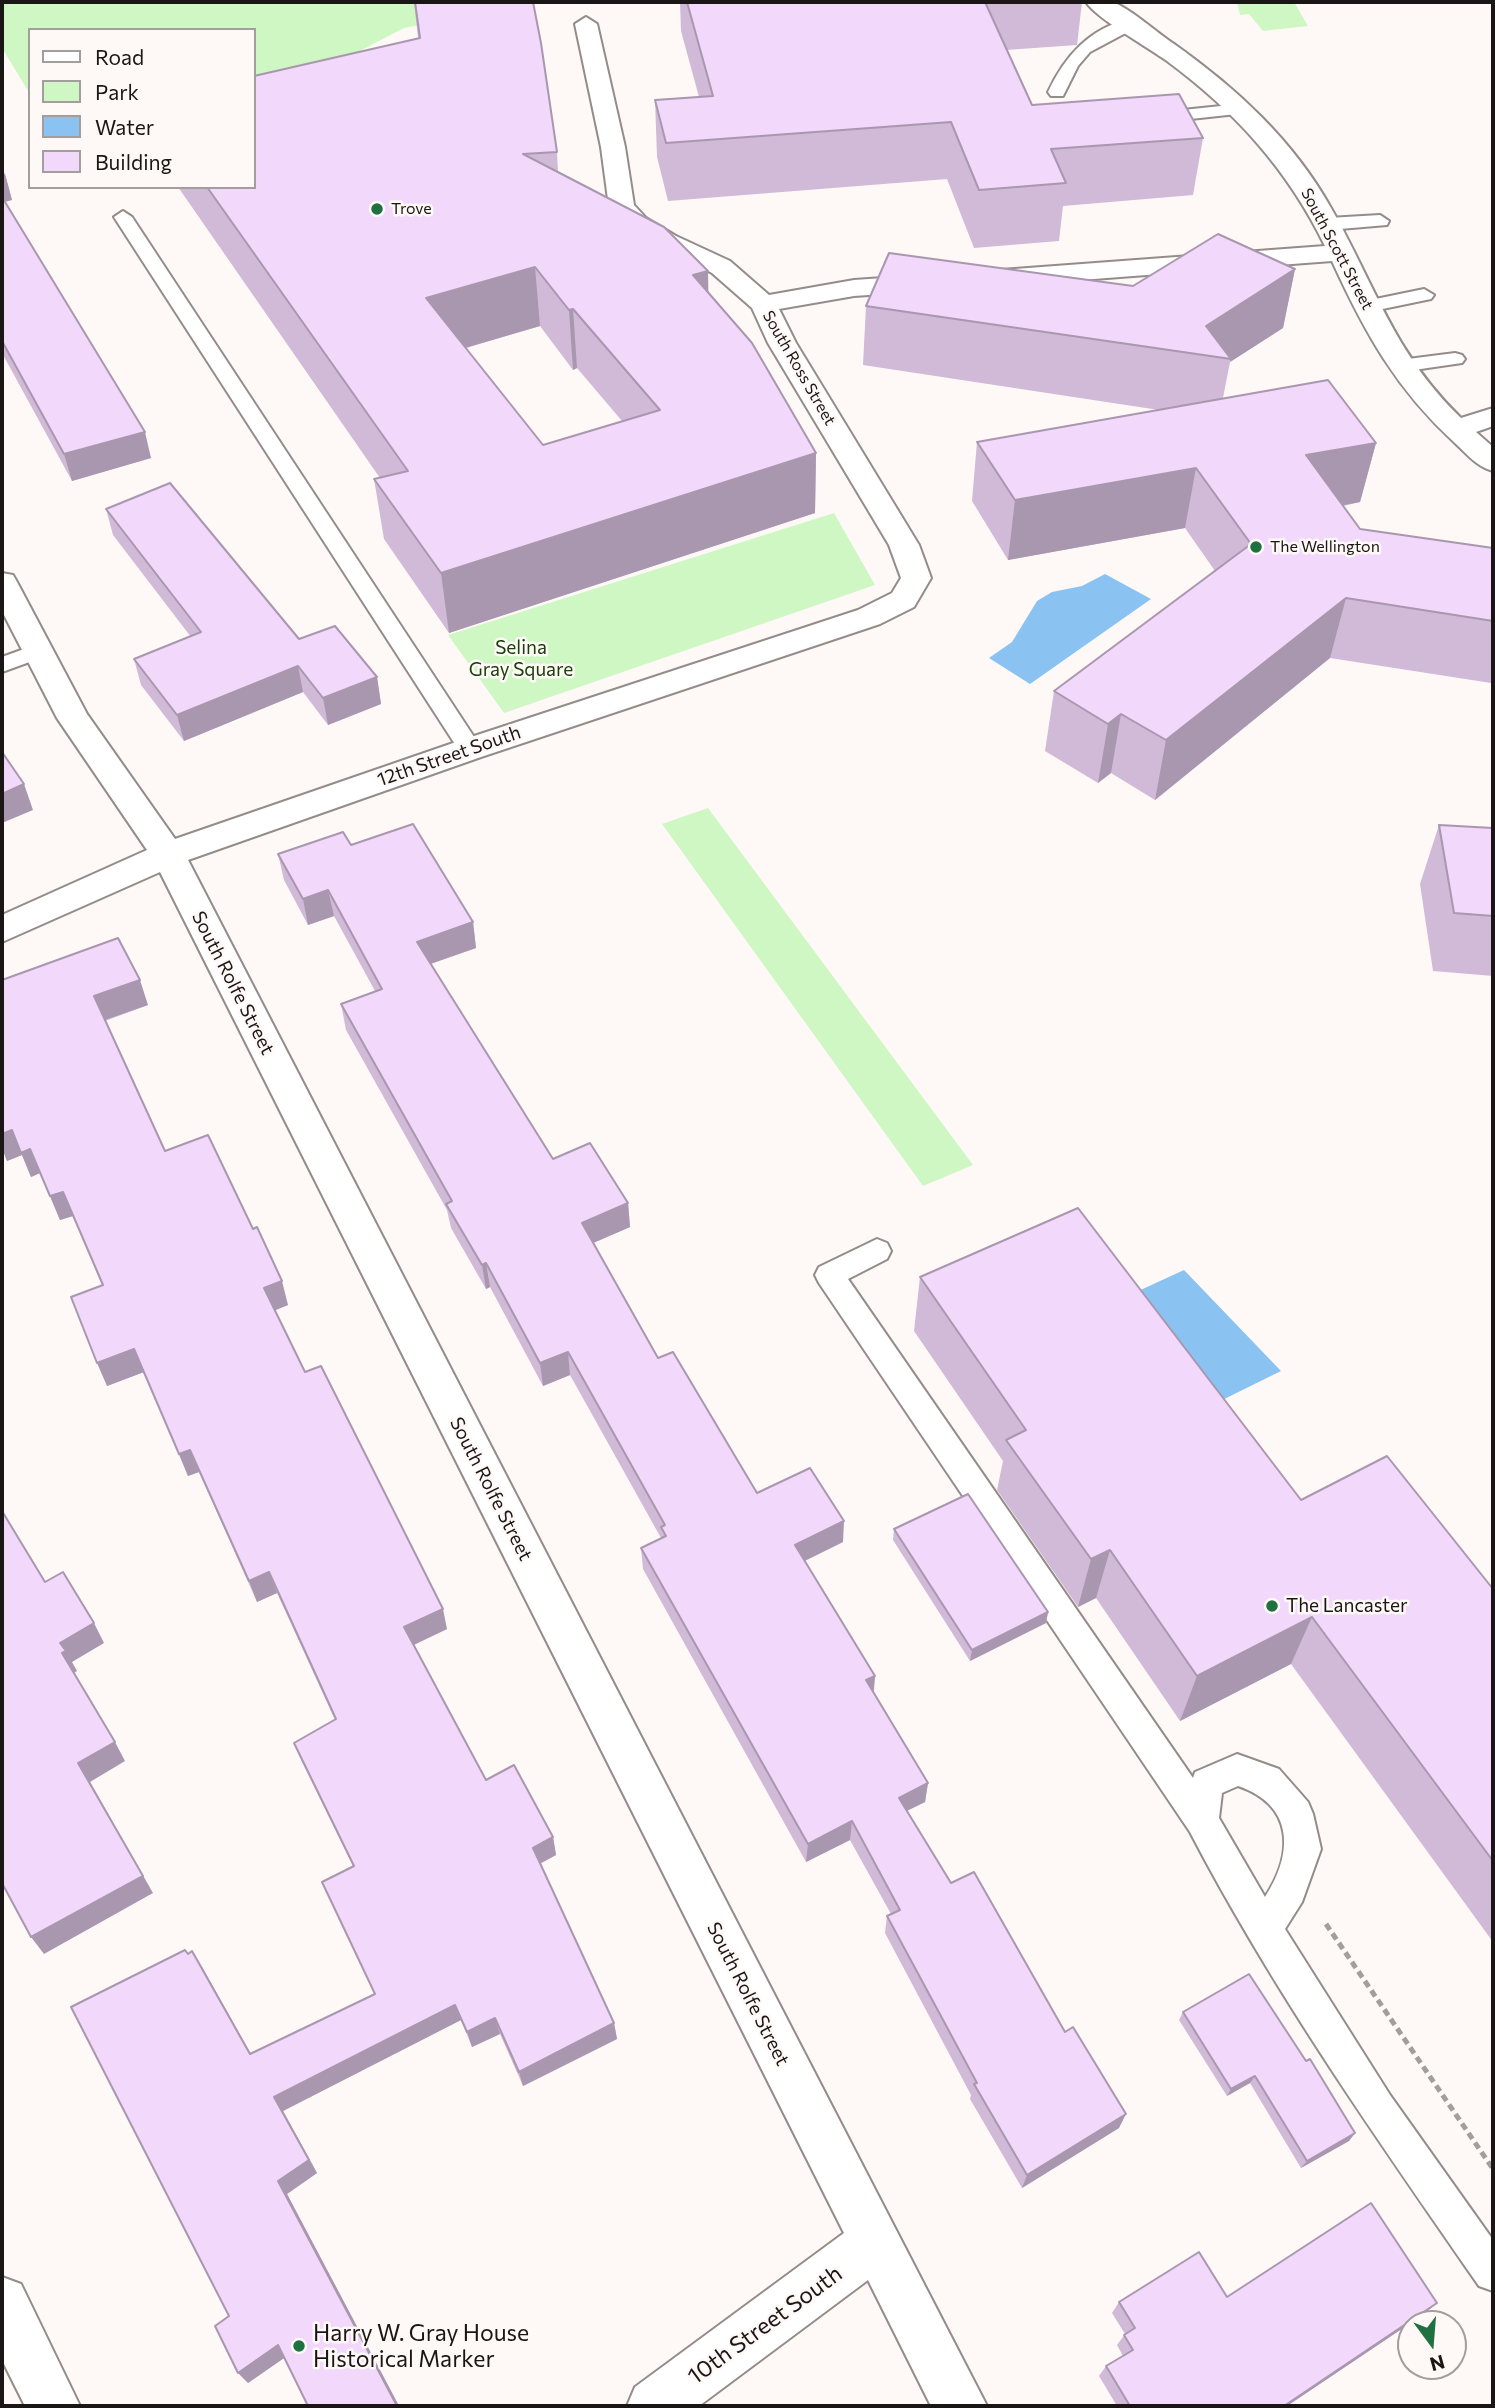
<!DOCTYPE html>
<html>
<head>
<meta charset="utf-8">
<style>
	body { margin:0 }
	#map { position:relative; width:1495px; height:2408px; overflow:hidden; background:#fef9f7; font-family:Commissioner,sans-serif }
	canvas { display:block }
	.frame { position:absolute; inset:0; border:4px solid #191615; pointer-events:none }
	.legend { position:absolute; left:28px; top:28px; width:228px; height:161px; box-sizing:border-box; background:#fef9f7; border:2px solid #a29e9d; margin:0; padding:9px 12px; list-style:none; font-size:21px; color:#191615 }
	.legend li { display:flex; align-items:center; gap:14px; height:35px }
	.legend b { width:35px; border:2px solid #a29e9d }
	.north { position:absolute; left:1397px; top:2310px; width:70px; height:70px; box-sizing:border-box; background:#fef9f7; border:2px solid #a29e9d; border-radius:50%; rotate:164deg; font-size:19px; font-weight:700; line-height:28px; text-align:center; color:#191615 }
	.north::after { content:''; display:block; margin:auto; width:24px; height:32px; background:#207142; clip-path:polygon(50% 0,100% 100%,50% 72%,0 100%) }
</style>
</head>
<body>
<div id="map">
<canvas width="1495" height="2408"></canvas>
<div class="frame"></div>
<ul class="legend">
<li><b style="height:9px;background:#fff"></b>Road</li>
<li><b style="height:19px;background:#cff7c4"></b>Park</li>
<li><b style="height:19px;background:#8ac2f2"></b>Water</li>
<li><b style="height:19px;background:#f2d8fa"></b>Building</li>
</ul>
<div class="north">N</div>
</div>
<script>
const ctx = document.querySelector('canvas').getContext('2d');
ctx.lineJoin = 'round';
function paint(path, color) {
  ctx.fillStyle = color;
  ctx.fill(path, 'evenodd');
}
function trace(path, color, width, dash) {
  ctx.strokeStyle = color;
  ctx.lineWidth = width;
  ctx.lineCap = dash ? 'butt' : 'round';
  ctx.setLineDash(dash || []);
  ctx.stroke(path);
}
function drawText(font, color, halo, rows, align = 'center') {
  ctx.font = font + ' Commissioner,sans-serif';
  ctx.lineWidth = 5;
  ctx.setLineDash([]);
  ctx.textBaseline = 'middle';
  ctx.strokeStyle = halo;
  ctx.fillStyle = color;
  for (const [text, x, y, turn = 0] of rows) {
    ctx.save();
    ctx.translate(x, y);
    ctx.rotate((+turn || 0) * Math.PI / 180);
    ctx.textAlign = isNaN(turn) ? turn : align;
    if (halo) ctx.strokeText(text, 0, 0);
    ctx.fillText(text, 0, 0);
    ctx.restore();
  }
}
paint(new Path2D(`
	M2 2H537L404 28 254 106V30H30V94L2 48Z
	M1294 2 1308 26 1263 31 1249 14 1240 15 1237 3Z
	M834 513 875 585 504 713 448 635Z
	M708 808 973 1165 923 1186 662 824Z`), '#cff7c4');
paint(new Path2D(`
	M1105 574 1151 599 1030 684 989 658 1012 642 1037 601 1052 592 1082 586Z
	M1184 1270 1281 1371 1204 1409 1134 1293Z`), '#8ac2f2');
const lane = new Path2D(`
	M1129 19 1135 20V28L1090 52 1078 66 1063 96H1051L1048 92C1065 56 1089 29 1129 19Z
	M1240 104 1246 105 1249 109 1246 113 1154 123 1145 118 1154 113Z
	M123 211 132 217 478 743 482 749 478 755H462L114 217Z
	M1380 215 1389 221 1387 225 1328 230 1319 224 1328 218Z
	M1424 289 1434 295 1431 299 1368 312 1358 306 1361 302Z
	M1455 353 1462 355 1465 359 1462 363 1400 372 1390 366 1400 360Z
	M38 644 46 646 49 651 46 656 2 672V657Z
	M877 1239 887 1243 891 1251 887 1259 848 1279 1193 1778 1195 1772 1237 1754 1279 1769 1308 1802 1313 1814 1321 1849 1302 1902 1285 1929 1390 2095 1493 2240V2291L1479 2286C1377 2139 1273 1991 1190 1832L819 1283 815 1275 819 1267ZM1238 1786C1294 1805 1294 1853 1265 1897L1219 1818 1222 1793Z`);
const street = new Path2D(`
	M1086 2C1093 2 1105 0 1112 2 1130 8 1157 33 1174 44 1236 88 1293 140 1331 208 1376 287 1393 352 1461 418L1493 408V426L1476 432 1493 447V471C1477 467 1467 454 1455 443 1396 389 1365 333 1332 261L1001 286 992 284 988 278 992 272 1001 270 1325 246C1288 170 1236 112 1167 61 1149 48 1096 18 1086 2Z
	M586 17 597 24 625 147 634 205 646 218 676 236 730 261 769 295 854 280 927 275 936 277 940 283 936 289 927 291 854 296 779 309 796 343 919 545 931 578 914 607 880 624 481 757 188 860 987 2406H931L868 2280 699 2406H627L635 2387 844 2233 160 872 2 942V915L147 850 57 718 2 611V573L13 575 17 582 87 714 175 839 459 741 858 610 892 593 901 578 889 545 768 343 752 308 712 273 628 228 609 207 601 147 575 24Z
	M2 2277 21 2284 80 2406H25L2 2360Z`);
trace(lane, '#948c89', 4);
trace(street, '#948c89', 4);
trace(new Path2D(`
	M1326 1924 1493 2169`), '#a29e9c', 5, [7, 4.5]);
paint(lane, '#fff');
paint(street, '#fff');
paint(new Path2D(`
	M414 2H533L557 152 558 172 708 293 816 453 815 513 449 633 384 539 374 479 380 478 178 187H254L418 38ZM540 326 573 370 577 368 622 421 543 445 466 348Z
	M680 2H1082L1077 45 1006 50 1032 105 1203 138 1193 195 1063 206 1059 241 974 248 947 179 668 201 657 157 655 100 699 97 681 31Z
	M2 169 5 174 12 200 5 202 151 458 72 481 2 353Z
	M1295 269 1283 328 1230 362 1223 398 1376 443 1360 502 1343 506 1360 529 1493 548V675L1491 683 1330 658 1155 800 1111 773 1098 783 1045 751 1054 691 1215 571 1185 528 1008 560 972 501 977 442 1159 410 863 365 866 306 1133 286Z
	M106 509 299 639 377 677 381 704 328 725 303 692 184 741 141 685 134 659 191 637 113 535Z
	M1439 825 1493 828V976L1433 971 1420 884Z
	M351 845 473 922 476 948 431 964 553 1159 628 1203 630 1227 593 1243 658 1358 757 1493 843 1542 805 1561 875 1676 874 1692 928 1783 925 1802 907 1811 951 1883 1119 2128 1022 2188 970 2099 971 2095 885 1933 887 1916 891 1914 850 1840 806 1862 643 1569 641 1548 661 1538 570 1375 543 1386 490 1287 486 1289 451 1228 447 1210 346 1030 341 1004 375 991 334 916 308 925 284 880 278 854Z
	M2 980 148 1005 105 1021 165 1151 288 1305 275 1310 305 1372 447 1629 414 1645 486 1780 553 1837 556 1855 540 1864 614 2023 617 2039 523 2086 500 2034 472 2047 461 2020 283 2111 317 2173 287 2194 399 2406H308L284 2358 248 2383 229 2316 188 1954 202 1967 251 2054 375 1994 322 1882 353 1866 302 1762 294 1743 335 1720 277 1593 257 1602 199 1472 188 1476 144 1372 107 1386 102 1285 73 1216 60 1220 40 1173 31 1177 22 1155 7 1161 2 1148Z
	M920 1277 1301 1500 1493 1589V1942L1291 1664 1180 1721 1096 1598 1078 1607 997 1490 1003 1461 914 1331Z
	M894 1529 1048 1612 1046 1623 970 1661 893 1540Z
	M1183 2012 1306 2061 1355 2133 1349 2141 1301 2168 1250 2083 1227 2096 1179 2020Z
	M1227 2297 1424 2314 1287 2406H1117L1099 2376 1106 2366 1123 2356 1117 2345 1125 2334 1112 2313 1119 2302Z`), '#d0bad7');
paint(new Path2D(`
	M5 174 12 200 3 202 2 207V175Z
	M535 267 540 326 434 357 426 298Z
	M1295 269 1283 328 1230 362 1231 359 1206 326Z
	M708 271 709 330 693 275Z
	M573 309 577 368 573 370 569 310Z
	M145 432 151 458 72 481 64 454Z
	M1376 443 1360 502 1292 515 1306 455Z
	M816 453 815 513 449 633 441 573Z
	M1196 468 1185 528 1008 560 1015 500Z
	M1346 598 1330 658 1155 800 1166 740Z
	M298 666 303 692 184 741 177 715Z
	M377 677 381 704 328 725 323 698Z
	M1121 714 1111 773 1098 783 1108 724Z
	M24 784 33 810 2 823V794Z
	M328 890 334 916 308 925 303 899Z
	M473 922 476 948 421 967 417 942Z
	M140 980 148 1005 102 1021 94 996Z
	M12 1130 30 1149 40 1173 31 1177 22 1155 7 1161 2 1148V1134Z
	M63 1192 73 1216 60 1220 50 1196Z
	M628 1203 630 1227 584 1247 582 1223Z
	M486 1263 490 1287 486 1289 482 1265Z
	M282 1281 288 1305 271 1312 264 1288Z
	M134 1349 144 1372 107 1386 97 1363Z
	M568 1352 570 1375 543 1386 540 1363Z
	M190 1450 199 1472 188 1476 179 1454Z
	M844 1521 843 1542 794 1566 795 1545Z
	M1110 1550 1096 1598 1078 1607 1091 1559Z
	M269 1572 277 1593 257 1602 249 1581Z
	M443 1609 447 1629 409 1647 404 1627Z
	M1048 1612 1046 1623 970 1661 972 1650Z
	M1312 1617 1291 1664 1180 1721 1197 1676Z
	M94 1623 104 1643 72 1662 77 1671 74 1673 62 1653 60 1643Z
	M875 1676 873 1696 866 1680Z
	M115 1742 125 1761 90 1782 153 1893 44 1954 31 1937 78 1763Z
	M928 1783 925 1802 896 1816 899 1798Z
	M852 1821 850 1840 806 1862 808 1844Z
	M553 1837 556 1855 537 1865 533 1848Z
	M192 1951 202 1967 259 2069 250 2054Z
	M455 2005 461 2020 283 2111 317 2173 287 2194 399 2406H397L278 2181 274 2097Z
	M495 2018 500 2034 472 2047 467 2032Z
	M614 2023 617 2039 523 2086 519 2072Z
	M1255 2076 1250 2083 1227 2096 1231 2089Z
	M1126 2114 1119 2128 1022 2188 1027 2175Z
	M1355 2133 1349 2141 1301 2168 1307 2161Z
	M1437 2303 1424 2314 1287 2406H1284Z
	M278 2345 287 2356 248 2383 238 2373Z`), '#a997af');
const building = new Path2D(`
	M415 2H533L541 43 557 152 523 154 664 227 708 271 693 275 752 343 816 453 441 573 374 479 408 471 207 187H254V76L420 38ZM535 267 569 310 573 309 660 410 543 445 426 298Z
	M687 2H985L1032 105 1179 94 1203 138 1051 149 1066 183 979 190 951 122 666 143 655 100 713 96Z
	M2 197 145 432 64 454 2 341Z
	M1218 234 1295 269 1206 326 1231 359 866 306 889 253 1133 286Z
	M1328 380 1376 443 1306 455 1360 529 1493 548V621L1346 598 1166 740 1121 714 1108 724 1054 691 1251 544 1196 468 1015 500 977 442Z
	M170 483 299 639 335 626 377 677 323 698 298 666 177 715 134 659 201 632 106 509Z
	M2 752 24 784 2 794Z
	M413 824 473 922 417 942 553 1159 590 1143 628 1203 582 1223 658 1358 673 1352 757 1493 810 1468 844 1521 795 1545 875 1676 866 1680 928 1783 899 1798 951 1883 974 1872 1065 2032 1073 2027 1126 2114 1027 2175 974 2084 977 2083 887 1916 900 1910 852 1821 808 1844 641 1548 666 1536 661 1527 665 1525 568 1352 540 1363 486 1263 482 1265 446 1204 452 1201 341 1004 382 989 328 890 303 899 278 854 343 832 351 845Z
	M1439 825 1493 828V916L1454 913Z
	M118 938 140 980 94 996 165 1151 208 1135 253 1229 257 1227 282 1281 264 1288 305 1372 321 1366 443 1609 404 1627 486 1780 514 1765 553 1837 533 1848 614 2023 519 2072 495 2018 467 2032 455 2005 274 2097 309 2160 278 2181 397 2406H308L278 2345 238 2373 215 2326 229 2316 71 2007 185 1950 188 1954 192 1951 250 2054 375 1994 322 1882 354 1866 294 1743 336 1719 269 1572 249 1581 190 1450 179 1454 134 1349 97 1363 71 1297 103 1285 63 1192 50 1196 30 1149 21 1153 12 1130 2 1134V980Z
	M1078 1208 1301 1500 1387 1456 1493 1589V1861L1312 1617 1197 1676 1110 1550 1091 1559 1006 1440 1026 1430 920 1277Z
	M968 1494 1048 1612 972 1650 894 1529Z
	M2 1511 45 1582 63 1572 94 1623 60 1643 66 1651 62 1653 115 1742 78 1763 143 1876 31 1937 2 1883Z
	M1249 1974 1306 2061 1310 2059 1355 2133 1307 2161 1255 2076 1231 2089 1183 2012Z
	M1371 2203 1437 2303 1284 2406H1130L1106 2366 1133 2350 1124 2335 1135 2328 1119 2302 1199 2252 1227 2297Z`);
paint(building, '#f2d8fa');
trace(building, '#a997af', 2);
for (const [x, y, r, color] of [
	[377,209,7,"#207142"],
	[1256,547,7,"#207142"],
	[1272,1606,7,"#207142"],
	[299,2346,7,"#207142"]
]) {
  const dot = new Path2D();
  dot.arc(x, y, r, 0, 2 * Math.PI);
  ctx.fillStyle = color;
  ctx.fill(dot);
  trace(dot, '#fef9f7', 2.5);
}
drawText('16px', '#191615', '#fef9f7', [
	["Trove",391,209],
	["The Wellington",1270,547]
], 'left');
drawText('16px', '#191615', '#fef9f7', [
	["South Scott Street",1337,249,62],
	["South Ross Street",799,368,60]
]);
drawText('19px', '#184107', '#fef9f7', [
	["Selina",521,648],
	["Gray Square",521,670]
]);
drawText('19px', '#191615', '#fef9f7', [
	["12th Street South",449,756,-19],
	["South Rolfe Street",233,983,63],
	["South Rolfe Street",491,1489,63],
	["South Rolfe Street",748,1994,63]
]);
drawText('19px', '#191615', '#fef9f7', [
	["The Lancaster",1286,1606]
], 'left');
drawText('23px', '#191615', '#fef9f7', [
	["10th Street South",765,2325,-36]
]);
drawText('23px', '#191615', '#fef9f7', [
	["Harry W. Gray House",313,2333],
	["Historical Marker",313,2359]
], 'left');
</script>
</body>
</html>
